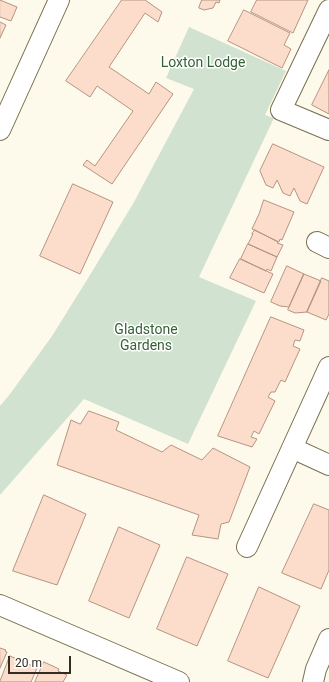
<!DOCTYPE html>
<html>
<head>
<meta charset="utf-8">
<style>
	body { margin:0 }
	#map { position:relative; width:329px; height:682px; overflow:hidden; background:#fefaeb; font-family:Roboto,sans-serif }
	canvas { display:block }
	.scale { position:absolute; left:8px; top:656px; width:63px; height:18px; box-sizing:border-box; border:2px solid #312d1f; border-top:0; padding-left:5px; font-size:12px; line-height:14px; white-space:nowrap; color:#312d1f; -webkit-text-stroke:3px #fff; paint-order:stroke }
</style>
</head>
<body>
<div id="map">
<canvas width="329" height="682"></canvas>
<div class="scale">20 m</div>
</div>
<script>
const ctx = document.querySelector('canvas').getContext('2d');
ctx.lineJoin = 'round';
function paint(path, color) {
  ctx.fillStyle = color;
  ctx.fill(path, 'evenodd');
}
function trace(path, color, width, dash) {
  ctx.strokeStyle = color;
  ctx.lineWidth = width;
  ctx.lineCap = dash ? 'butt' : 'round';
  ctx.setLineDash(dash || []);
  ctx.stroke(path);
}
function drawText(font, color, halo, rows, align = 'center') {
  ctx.font = font + ' Roboto,sans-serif';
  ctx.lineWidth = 3;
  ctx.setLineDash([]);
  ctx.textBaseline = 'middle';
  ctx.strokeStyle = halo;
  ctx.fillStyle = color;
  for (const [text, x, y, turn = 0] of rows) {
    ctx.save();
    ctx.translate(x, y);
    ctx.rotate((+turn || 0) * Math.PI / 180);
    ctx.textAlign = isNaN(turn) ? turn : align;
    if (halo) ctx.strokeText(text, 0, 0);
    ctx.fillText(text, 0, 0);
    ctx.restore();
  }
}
paint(new Path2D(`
	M189 27 286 71 265 115 274 118 199 277 256 301 188 444 84 399 0 495V406L10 394 52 336 90 275 134 202 194 89 166 78Z`), '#d1e3d0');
const building = new Path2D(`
	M0 0 17 7 11 21 0 17Z
	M122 0H145L162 12 158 22 145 13 109 67 149 94 156 82 173 94 112 184 83 165 87 160 95 166 133 111 97 86 90 97 66 81Z
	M202 0H220L219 3 216 2 213 8 204 10 199 8Z
	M257 0H308L293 33 251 12Z
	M244 10 290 33 284 45 291 49 282 68 228 41Z
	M0 22 6 25 0 38Z
	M329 70V114L312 105Z
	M273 144 324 167 307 204 300 201 294 188 290 196 283 193 277 180 273 188 266 185 260 171Z
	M73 184 113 202 80 274 40 256Z
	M264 200 294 212 282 240 280 239 279 242 252 229 259 214Z
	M255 230 278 242 277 243 283 245 277 257 248 244 253 234H252Z
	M248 244 277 257 271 271 267 269 266 271 241 259Z
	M240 259 273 274 264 293 230 278Z
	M287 266 304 274 289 307 280 306 271 302Z
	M304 274 321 281 307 312 295 313 288 310Z
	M322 278 329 281V314L326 320 307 312Z
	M271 317 304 330 300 341 295 340 293 346 300 349 285 382 281 380 275 392H271L268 397 275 401 259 434 254 431 251 437 257 439 252 447 218 436Z
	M89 411 119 422 116 430 162 452 171 445 202 460 213 448 250 467 229 522 221 524 218 539 192 535 199 515 57 465 71 420 80 424Z
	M44 495 86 514 57 585 13 571Z
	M314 504 329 510V570L321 589 282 573Z
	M119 527 160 545 129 618 89 601Z
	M187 557 228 574 197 646 157 629Z
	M259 587 300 606 268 678 228 661Z
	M0 648 6 650 5 651 7 652 0 668Z
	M10 656 37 668 31 682H0Z
	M44 662 59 669 58 671 67 675 63 682H35Z`);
paint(building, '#fcdccb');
trace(building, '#b69381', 1);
const street = new Path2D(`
	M329 10 281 110 329 130
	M0 130 59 0
	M317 242 329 248
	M292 448 329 465
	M247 547 329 367
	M0 605 179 682
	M313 682 316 669 329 639`);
trace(street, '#7a704f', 22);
trace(street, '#fff', 20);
drawText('14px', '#356136', '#fff', [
	["Loxton Lodge",203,63],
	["Gladstone",146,330],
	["Gardens",146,346]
]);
</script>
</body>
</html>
